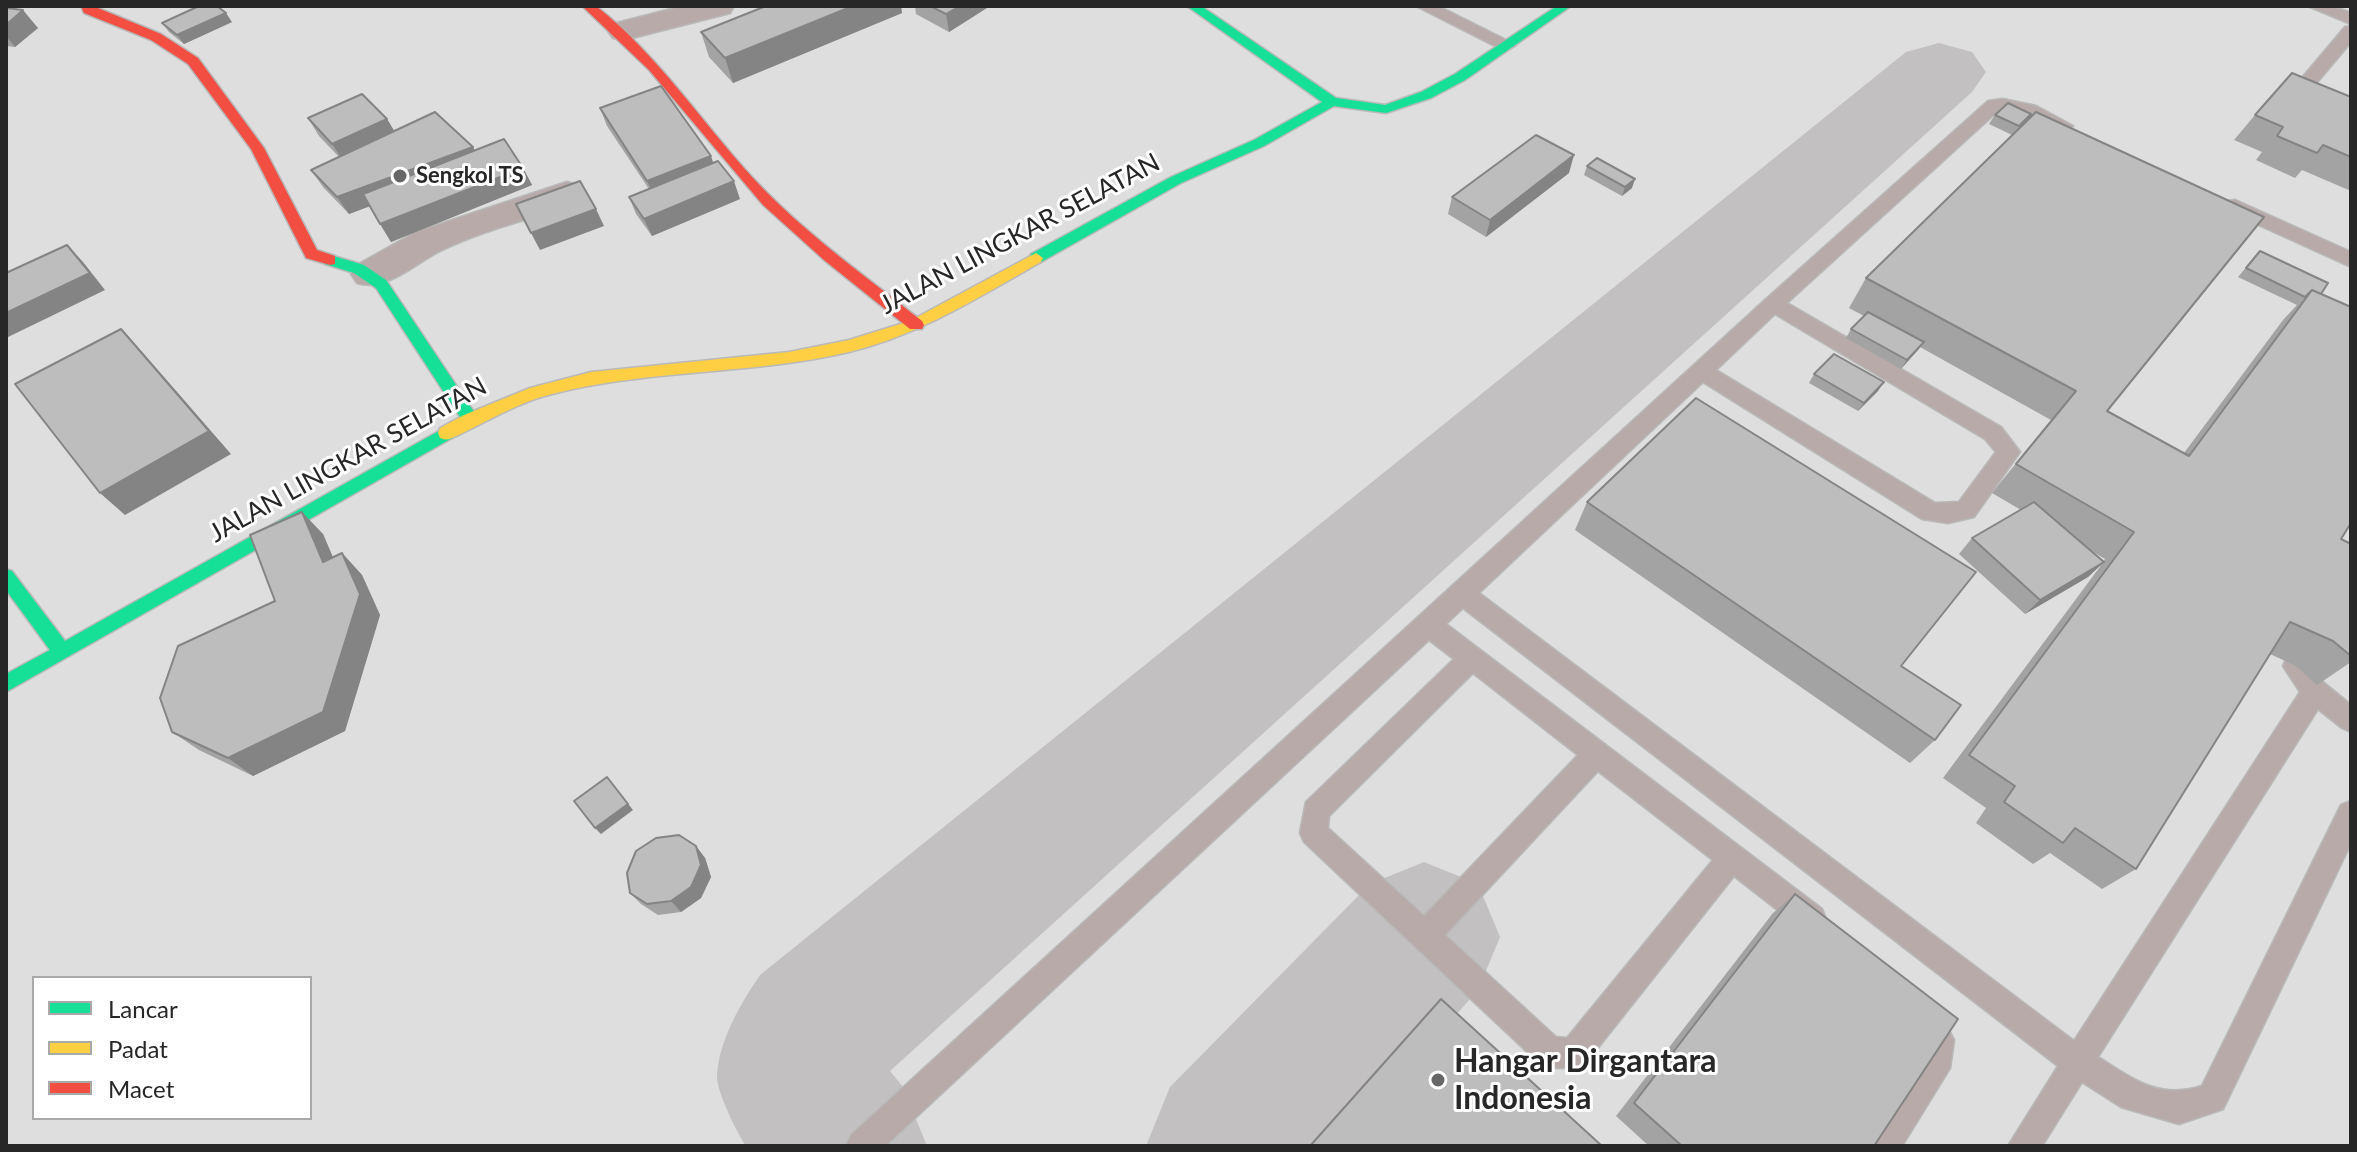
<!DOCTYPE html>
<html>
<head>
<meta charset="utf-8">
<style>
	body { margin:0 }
	#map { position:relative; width:2357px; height:1152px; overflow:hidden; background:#dededf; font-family:Lato,sans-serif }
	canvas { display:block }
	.frame { position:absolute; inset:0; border:8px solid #272728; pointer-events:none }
	.legend { position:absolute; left:32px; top:976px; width:280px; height:144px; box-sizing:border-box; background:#fff; border:2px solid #a9a9a9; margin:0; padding:10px 14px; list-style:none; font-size:24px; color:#272728 }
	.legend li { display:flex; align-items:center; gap:16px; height:40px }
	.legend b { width:40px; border:2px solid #a9a9a9 }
</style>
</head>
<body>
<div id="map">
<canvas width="2357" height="1152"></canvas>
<div class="frame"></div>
<ul class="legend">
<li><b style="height:10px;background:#16e098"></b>Lancar</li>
<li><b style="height:10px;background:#ffcf43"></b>Padat</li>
<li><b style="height:10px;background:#f24e42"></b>Macet</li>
</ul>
</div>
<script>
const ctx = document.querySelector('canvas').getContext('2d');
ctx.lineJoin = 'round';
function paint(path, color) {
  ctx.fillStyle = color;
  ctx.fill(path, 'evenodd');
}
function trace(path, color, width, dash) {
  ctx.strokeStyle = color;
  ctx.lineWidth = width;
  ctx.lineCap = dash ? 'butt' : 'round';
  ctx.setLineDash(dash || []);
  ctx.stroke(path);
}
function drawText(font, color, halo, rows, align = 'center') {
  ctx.font = font + ' Lato,sans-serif';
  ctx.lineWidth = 6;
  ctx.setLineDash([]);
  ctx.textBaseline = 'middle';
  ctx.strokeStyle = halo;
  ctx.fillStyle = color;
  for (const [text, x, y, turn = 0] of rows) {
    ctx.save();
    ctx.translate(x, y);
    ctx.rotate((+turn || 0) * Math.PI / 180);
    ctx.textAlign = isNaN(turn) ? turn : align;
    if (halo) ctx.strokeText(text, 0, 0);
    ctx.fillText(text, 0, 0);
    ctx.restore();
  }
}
paint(new Path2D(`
	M1939 43 1972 52 1986 72 1972 92 890 1071 903 1087 927 1146H746C737 1133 717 1092 717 1077 718 1042 741 1003 760 975L1906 52Z
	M1424 862 1478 884 1500 937 1478 990 1340 1146H1146L1170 1087 1370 884Z`), '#c2c0c0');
const lane = new Path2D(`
	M1416 6H1438L1516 45 1507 50 1501 49Z
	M2308 6H2332L2351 13V24Z
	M2351 26V42L2314 86 2315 90 2351 108V121L2300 97 2296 85 2345 27Z
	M2003 99 2036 106 2073 126 2064 132 2016 112 1999 110 1787 303 2001 427 2020 452 1974 517 1948 523 1922 519 1703 382 1479 593 2074 1041 2300 692 2283 666 2287 658 2296 655 2305 658 2324 683 2351 705V732L2342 728 2318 709 2098 1057C2133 1079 2159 1100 2202 1086L2341 805 2351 801V843L2223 1109 2179 1124 2121 1107 2082 1082 2042 1146H2008L2058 1066 1463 608 1446 624 1822 909 1826 919 1822 929 1812 933 1802 929 1734 876 1585 1064C1570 1070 1554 1069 1539 1063L1304 842 1300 833 1306 802 1454 659 1429 640 885 1146H846L851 1135 1766 299 1988 101ZM1775 314 1985 439 1996 452 1959 502 1935 503 1716 370ZM1473 673 1578 755 1424 916 1328 828 1329 816ZM1598 771 1713 860 1567 1038 1556 1037 1445 935Z
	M2235 200 2351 252V267L2228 211 2225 206 2228 201Z
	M1929 1007 1939 1012 1954 1040 1950 1068 1902 1146H1868L1921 1063 1924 1042 1914 1022 1919 1012Z`);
const street = new Path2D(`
	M683 6H734L730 13 624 40 613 38 608 31 613 24Z
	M567 182 579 186 585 194 579 202C535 218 482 230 440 251 414 264 386 292 357 283L351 274 357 265 416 232Z`);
const fast = new Path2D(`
	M1187 6H1201L1336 98 1385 105 1421 92 1455 74 1557 6H1571L1465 80 1431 98 1386 113 1334 106 1264 146 1181 183 1041 262H1031V254L1171 177 1254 140 1322 102Z
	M330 255 364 265 386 280 476 415 478 419 476 423H464L376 288 354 273 325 264 322 260Z
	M446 427 452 428 454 433 452 438 6 692V674L50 650 6 590V569L12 571 65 641Z`);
const slow = new Path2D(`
	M1036 253 1043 258 1041 262C979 297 919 335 849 352 751 375 649 369 552 394 516 403 485 423 452 438 445 440 447 440 440 438L438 433 440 428 464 415 530 388 591 372 789 352 849 340 910 321Z`);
const jam = new Path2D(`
	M81 6H93L161 34 198 58 264 148 317 250 335 256V264L330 265 306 258 251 149 188 64 151 40 84 13Z
	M582 6H596C658 55 700 120 753 178 803 232 864 275 922 321L924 325 922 329H910L824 260 763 205 649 70Z`);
trace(lane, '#b9b9ba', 3);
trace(street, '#b9b9ba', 3);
trace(fast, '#b9b9ba', 3);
trace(slow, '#b9b9ba', 3);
trace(jam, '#b9b9ba', 3);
paint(lane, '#b7aaa9');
paint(street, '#b7aaa9');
paint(fast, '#16e098');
paint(slow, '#ffcf43');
paint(jam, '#f24e42');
paint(new Path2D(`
	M766 6H901L902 13 733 83 709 57 701 32Z
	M915 6H990L949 32 916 14Z
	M6 8 38 28 15 47 6 46Z
	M232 22 184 44 169 32 162 23Z
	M2351 97V191L2302 170 2295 178 2256 160 2262 152 2234 140 2255 115Z
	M600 108 713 163 740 199 652 236 636 214 629 197 649 189 607 126Z
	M2031 114 2027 121 2107 411 2184 453 2283 320 2297 305 2238 277 2260 251 2321 294 2349 307 2351 306V523L2341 539 2351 544V662L2317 685 2296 666 2270 654 2136 869 2102 889 2050 853 2033 864 1976 823 1986 808 1943 778 2102 564 2088 577 2025 614 1959 554 1972 538 2021 510 1992 493 2051 420 1920 347 1901 369 1846 338 1851 329 1864 316 1849 308 1866 278 2012 135 1989 124 1995 115ZM2090 550 2105 559 2103 562Z
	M308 118 387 119 394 131 475 150 523 168 532 185 391 242 370 206 349 214 323 187 311 170 339 157 319 136Z
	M1587 166 1632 188 1622 196 1584 175Z
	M1569 173 1486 237 1448 214 1452 197Z
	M1814 374 1878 391 1858 411 1809 383Z
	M1587 502 1901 666 1935 740 1910 763 1575 530Z
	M323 534 333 558 342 553 362 575 380 615 345 731 253 776 199 750 172 732 275 601Z
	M696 846 705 858 711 877 701 898 681 912 658 915 641 904 630 893Z
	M1795 894 1874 1146H1649L1616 1116 1773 913Z`), '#a3a3a3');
paint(new Path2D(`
	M853 6H901L902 13 733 83 725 58Z
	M960 6H990L949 32 946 14Z
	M23 10 38 28 15 47 6 36V25Z
	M226 13 232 22 184 44 177 35Z
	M387 119 398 137 344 162 332 144Z
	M473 147 482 164 349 214 337 197Z
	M1574 155 1569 173 1486 237 1490 220Z
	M711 156 717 174 655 198 647 181Z
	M523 168 532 185 391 242 380 224Z
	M1635 179 1632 188 1622 196 1625 187Z
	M734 181 740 199 652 236 644 219Z
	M596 209 604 226 540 250 531 233Z
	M67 245 83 262 105 290 6 338V313Z
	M121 329 143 353 231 454 125 515 100 493Z
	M1924 342 1918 350 1901 369 1907 360Z
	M1884 382 1878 391 1858 411 1864 403Z
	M302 512 323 534 344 583 323 562Z
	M342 553 362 575 380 615 345 731 253 776 228 758Z
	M2104 562 2088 577 2025 614 2040 600Z
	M607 777 633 810 601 834 595 828Z
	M696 846 705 858 711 877 701 898 681 912 671 901Z`), '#848484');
const building = new Path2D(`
	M199 6H217L226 13 177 35 162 23Z
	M766 6H853L725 58 701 32Z
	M930 6H960L946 14Z
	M6 8 23 10 6 25Z
	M2292 73 2351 97V157L2323 145 2317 153 2277 136 2283 127 2255 115Z
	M661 86 711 156 647 181 600 108Z
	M362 94 387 119 332 144 308 118Z
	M2008 103 2031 114 2019 126 1995 115Z
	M435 112 473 147 337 197 311 170Z
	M2036 112 2264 217 2107 411 2189 456 2312 290 2351 307V523L2341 539 2351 544V656L2333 641 2290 622 2136 869 2075 828 2063 843 2004 802 2015 786 1969 755 2134 532 2016 464 2076 391 1866 278Z
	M1536 135 1574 155 1490 220 1452 197Z
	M504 139 523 168 380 224 363 194Z
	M1597 158 1635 179 1625 187 1587 166Z
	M718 161 734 181 644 219 629 197Z
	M580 181 596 209 531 233 516 204Z
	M67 245 90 273 6 313V273Z
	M2260 251 2328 283 2321 294 2312 290 2305 297 2246 268Z
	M1868 312 1924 342 1907 360 1851 329Z
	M121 329 209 431 100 493 15 384Z
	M1834 354 1884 382 1864 403 1814 374Z
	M1696 398 1976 572 1901 666 1961 705 1935 740 1587 502Z
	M2034 502 2104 562 2040 600 1972 538Z
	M302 512 323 562 342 553 360 594 323 712 228 758 172 732 160 698 178 646 275 601 250 535Z
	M607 777 628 804 595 828 574 801Z
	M679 835 696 846 701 865 691 887 671 901 647 904 630 893 627 873 636 851 656 838Z
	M1795 894 1958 1019 1874 1146H1682L1634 1103Z
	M1441 999 1602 1146H1310Z`);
paint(building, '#bdbdbd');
trace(building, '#848484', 2);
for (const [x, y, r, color] of [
	[400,176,8,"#676768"],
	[1438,1080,8,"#676768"]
]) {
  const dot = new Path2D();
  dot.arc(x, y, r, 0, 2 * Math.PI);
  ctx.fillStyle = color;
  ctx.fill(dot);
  trace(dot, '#fff', 3);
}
drawText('bold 22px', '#272728', '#fff', [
	["Sengkol TS",416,176]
], 'left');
drawText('26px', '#272728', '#fff', [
	["JALAN LINGKAR SELATAN",1020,234,-28],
	["JALAN LINGKAR SELATAN",348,460,-29]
]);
drawText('bold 32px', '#272728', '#fff', [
	["Hangar Dirgantara",1454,1062],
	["Indonesia",1454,1099]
], 'left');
</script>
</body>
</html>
